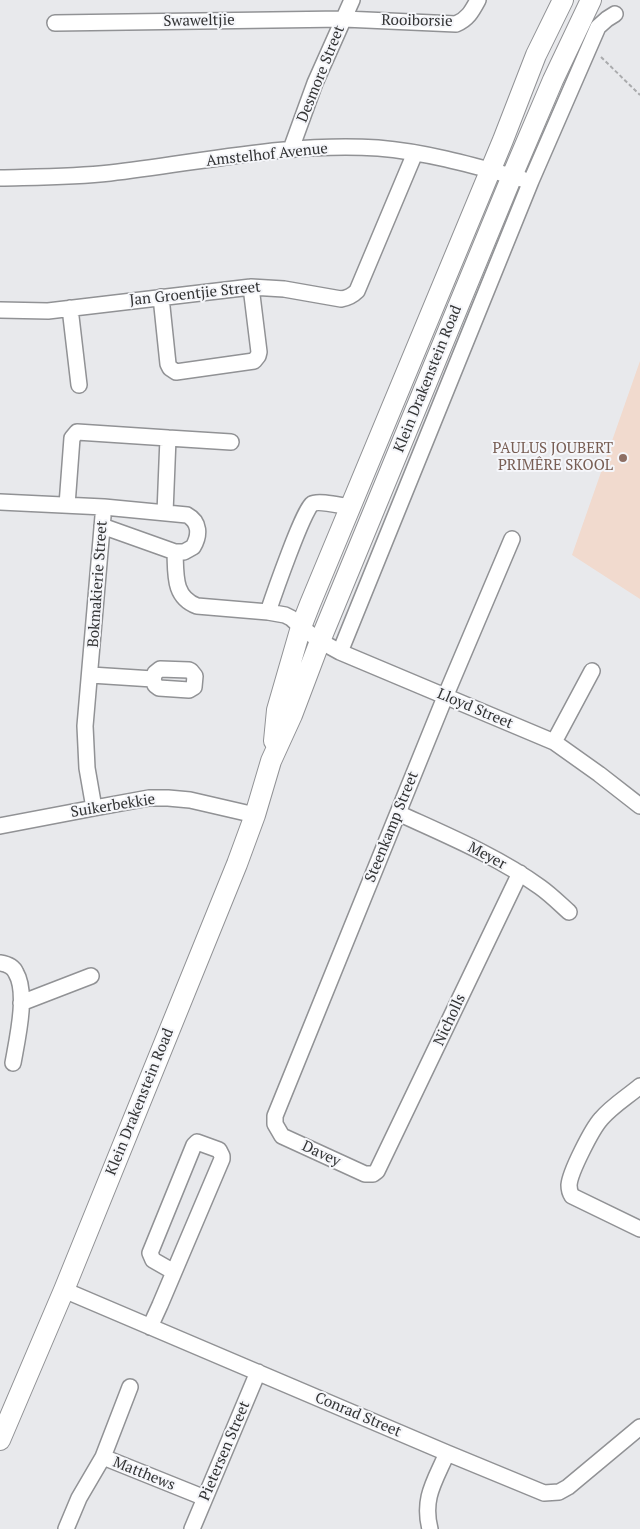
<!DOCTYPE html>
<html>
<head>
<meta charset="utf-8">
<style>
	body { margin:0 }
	canvas { display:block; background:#e8e9ec }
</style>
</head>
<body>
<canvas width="640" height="1529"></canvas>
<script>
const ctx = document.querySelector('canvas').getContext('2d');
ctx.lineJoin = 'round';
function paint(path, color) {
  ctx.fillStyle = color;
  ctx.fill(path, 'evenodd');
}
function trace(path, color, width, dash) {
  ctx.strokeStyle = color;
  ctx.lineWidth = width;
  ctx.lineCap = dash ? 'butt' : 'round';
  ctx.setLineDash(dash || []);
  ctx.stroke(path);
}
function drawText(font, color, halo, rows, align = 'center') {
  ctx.font = font + ' "PT Serif",serif';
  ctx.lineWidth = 4;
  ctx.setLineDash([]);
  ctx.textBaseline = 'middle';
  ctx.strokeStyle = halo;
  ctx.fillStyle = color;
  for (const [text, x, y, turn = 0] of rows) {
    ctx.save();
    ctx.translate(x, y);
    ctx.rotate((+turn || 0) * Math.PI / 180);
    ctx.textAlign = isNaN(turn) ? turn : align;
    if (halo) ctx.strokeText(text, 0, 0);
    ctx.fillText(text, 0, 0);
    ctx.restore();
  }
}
paint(new Path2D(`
	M640 361V599L572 555Z`), '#f1dace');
const minor = new Path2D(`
	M55 23 344 19 456 24C468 19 472 11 478 0
	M291 149 315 83 352 0
	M0 178C36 177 74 177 110 173 198 163 288 142 378 148 427 152 475 166 522 179
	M161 297 168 364 170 368 176 372 254 361 258 356 259 352 251 287
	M70 308 79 385
	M0 310 48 311 251 287 284 289 341 299C348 298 352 296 357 291L415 153
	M168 438 231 442
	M0 502 104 507 187 515C200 522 200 535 193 547L184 552H175L102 526
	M67 505 72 438 77 432 168 438 165 513
	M512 539 445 697 275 1116V1124L282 1136 365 1174H373L377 1171 520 873
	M175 552C176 574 173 597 197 606L268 612 285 615 291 618 301 627 320 641 340 652 554 742 599 774 640 806
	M268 612C273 597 304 508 312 504 318 500 342 506 350 507
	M340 652 531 181 598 27 607 19 615 14
	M91 675 153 679 155 673 160 669 189 670 191 671 195 676 194 687 189 690 159 688 155 685 153 679
	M554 742 592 671
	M94 808 87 768 85 726 103 516
	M398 813C446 835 497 856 540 887 550 894 559 903 569 912
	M0 826 94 808 149 798H168L190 800 255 815
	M0 963C7 964 13 966 16 973 28 993 17 1040 13 1063
	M21 1003 91 976
	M640 1086C627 1097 612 1106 601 1119 592 1129 570 1172 569 1185 569 1189 570 1193 572 1196L640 1229
	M64 1290 447 1453 544 1493 559 1492 568 1487 640 1427
	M150 1327 160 1305 222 1159V1156L219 1150 197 1142 194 1145 150 1253 153 1260 174 1272
	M103 1457 130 1387
	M66 1529 79 1498 103 1457 205 1498
	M192 1529 258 1372
	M430 1529C422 1498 435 1481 447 1453`);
const major = new Path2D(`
	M274 741 277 710 301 627 310 604 503 140 536 55 563 0
	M0 1440 64 1290 237 864 255 815 271 761 292 715 320 641 512 176 553 80 591 0`);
trace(minor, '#919295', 18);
trace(major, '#919295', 22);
trace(new Path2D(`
	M601 57 640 95`), '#aaabad', 2, [4, 2.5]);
trace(minor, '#fff', 15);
trace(major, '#fff', 20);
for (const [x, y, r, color] of [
	[623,458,5,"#8d6e63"]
]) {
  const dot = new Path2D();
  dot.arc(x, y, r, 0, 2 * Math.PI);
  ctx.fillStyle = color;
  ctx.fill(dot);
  trace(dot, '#f5f6fa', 2);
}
drawText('15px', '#323334', '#f5f6fa', [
	["Swaweltjie",199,21,-1],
	["Rooiborsie",417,21,1],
	["Desmore Street",321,74,-68],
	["Amstelhof Avenue",267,155,-6],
	["Jan Groentjie Street",195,294,-6],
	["Klein Drakenstein Road",428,379,-68],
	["Bokmakierie Street",98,584,-86],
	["Lloyd Street",475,709,23],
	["Suikerbekkie",113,806,-9],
	["Steenkamp Street",392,827,-68],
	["Meyer",487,856,28],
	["Nicholls",450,1020,-65],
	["Klein Drakenstein Road",140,1102,-68],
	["Davey",321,1154,25],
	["Conrad Street",358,1415,23],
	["Pietersen Street",225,1451,-67],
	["Matthews",144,1474,22]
]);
drawText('15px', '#785e54', '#f5f6fa', [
	["PAULUS JOUBERT",613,449],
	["PRIMÊRE SKOOL",613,466]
], 'right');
</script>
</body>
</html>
